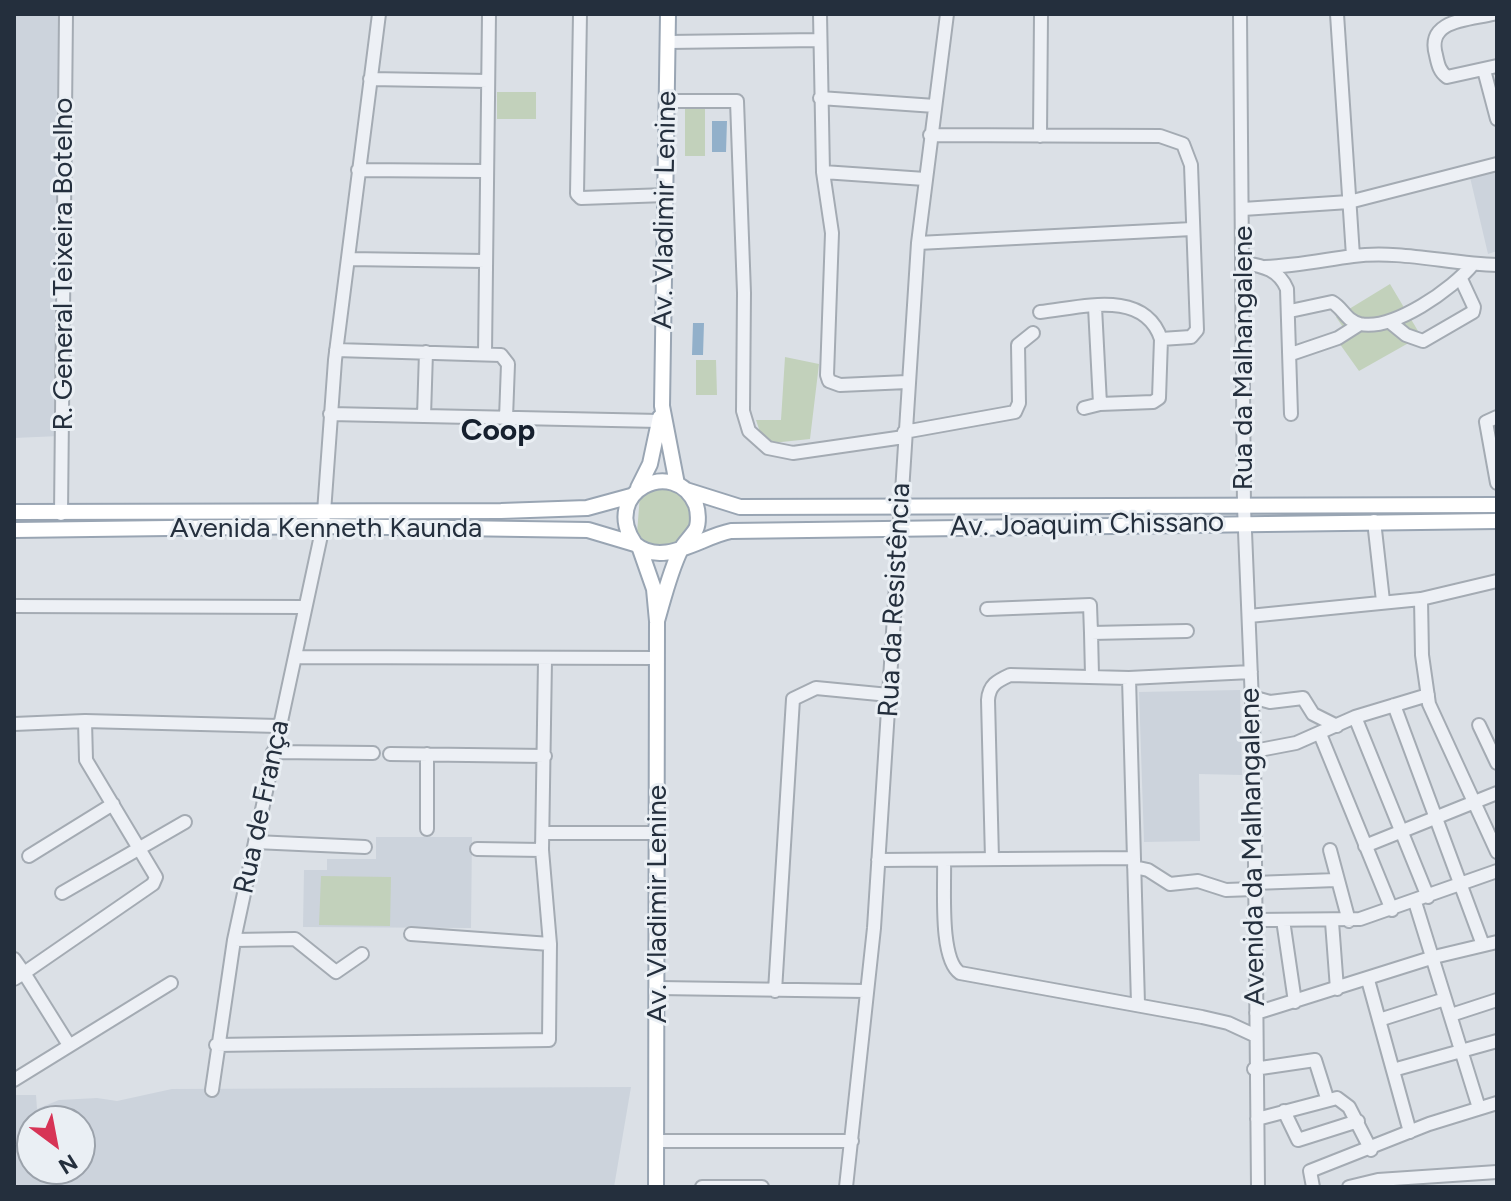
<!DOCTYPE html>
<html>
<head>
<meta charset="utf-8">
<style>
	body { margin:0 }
	#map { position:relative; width:1511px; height:1201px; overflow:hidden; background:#dbe0e6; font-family:Figtree,sans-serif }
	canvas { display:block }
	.frame { position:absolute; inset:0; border:16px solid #242f3d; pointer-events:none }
	.north { position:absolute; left:16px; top:1105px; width:80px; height:80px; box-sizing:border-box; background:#eaeff4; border:2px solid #9ba2ab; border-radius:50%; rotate:148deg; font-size:22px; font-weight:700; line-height:32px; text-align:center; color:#242f3d }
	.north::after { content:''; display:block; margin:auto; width:28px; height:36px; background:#d73456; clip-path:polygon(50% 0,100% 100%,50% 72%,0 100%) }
</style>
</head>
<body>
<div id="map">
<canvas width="1511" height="1201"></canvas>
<div class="frame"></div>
<div class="north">N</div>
</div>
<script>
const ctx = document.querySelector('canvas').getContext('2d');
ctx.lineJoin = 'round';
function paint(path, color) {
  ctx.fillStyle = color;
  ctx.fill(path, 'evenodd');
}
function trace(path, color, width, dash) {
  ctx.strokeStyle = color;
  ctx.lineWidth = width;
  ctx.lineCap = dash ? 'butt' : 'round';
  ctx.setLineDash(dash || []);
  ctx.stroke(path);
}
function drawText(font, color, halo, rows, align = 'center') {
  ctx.font = font + ' Figtree,sans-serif';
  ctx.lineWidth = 6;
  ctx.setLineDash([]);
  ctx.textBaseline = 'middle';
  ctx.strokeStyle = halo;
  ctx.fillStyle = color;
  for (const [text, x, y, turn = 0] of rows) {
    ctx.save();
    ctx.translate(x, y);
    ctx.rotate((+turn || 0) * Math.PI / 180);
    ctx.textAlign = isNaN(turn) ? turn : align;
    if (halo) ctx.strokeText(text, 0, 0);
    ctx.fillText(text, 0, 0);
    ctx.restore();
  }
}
paint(new Path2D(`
	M14 14H65L60 436 14 438Z
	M1497 166V251L1488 254 1469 173Z
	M1240 690 1242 775 1199 774 1200 841 1144 842 1139 692Z
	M376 837H472L471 928 303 927 304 870H327V859H376Z
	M631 1087 614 1187H14V1095H36L37 1109 59 1100 97 1098 117 1101 172 1089ZM32 1121H80V1169H32Z`), '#ccd3dc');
paint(new Path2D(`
	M497 92H536V119H497Z
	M685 106H705V156H685Z
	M1390 284 1421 336 1359 371 1337 340 1347 333 1336 317Z
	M785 357 819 364 810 439 772 443 762 438 756 420H781Z
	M696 360H716L717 395H696Z
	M670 477 691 503 690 534 678 553 644 548 637 533 640 495Z
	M321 876 391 877 390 926 319 925Z`), '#c2d1bb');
paint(new Path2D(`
	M712 121H727L726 152H712Z
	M693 323H704L703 355H692Z`), '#92b0ca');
const minor = new Path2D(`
	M580 14 577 194 581 198 666 195
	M820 14 823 172 832 233 827 375 829 381 840 385 907 382
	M1240 14 1244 507 1254 751 1258 1187
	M1337 14 1353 256
	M1493 14C1467 20 1426 20 1436 55 1438 64 1439 71 1447 77L1497 66
	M668 42 819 40
	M1484 70 1497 119
	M370 79 488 81
	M820 98 935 106
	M667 101H737L744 293 743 411 749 431 768 448 793 453 904 437
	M930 135 1160 136 1183 144 1191 165 1197 330 1191 337 1161 339
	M1040 136 1041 14
	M358 170 485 171
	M823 172 925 179
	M1243 209 1349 202 1497 164
	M918 243 1192 229
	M348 259 485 261
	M1244 263C1264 266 1279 270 1287 289L1291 414
	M1265 267C1296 266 1323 260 1353 256 1402 250 1449 264 1497 265
	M1095 307 1100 404
	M1290 311 1332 302C1343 308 1346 321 1360 324 1393 331 1453 289 1473 264
	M1040 312C1080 308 1144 288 1161 339L1159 398 1153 402 1100 404 1084 408
	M1390 322 1406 335 1423 341 1473 312 1474 307 1461 279
	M336 350 501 355 508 364 506 418
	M485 354 489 14
	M1291 354 1338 338 1360 324
	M330 414 659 421
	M424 416 426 352
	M1497 417 1486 422 1497 483
	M904 432 1015 412 1019 403 1018 345 1033 333
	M61 514 66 14
	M1374 521 1383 601
	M1421 599 1422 655 1429 704 1497 852
	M14 606 303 607
	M987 609 1090 605 1091 633
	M1249 616 1421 599 1497 581
	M295 657 657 658
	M1092 675 1091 633 1187 631
	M1129 678 1138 1004
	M1252 697 1270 702 1303 698 1313 714 1337 726
	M1394 705 1483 945
	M1355 717 1428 897
	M14 724 85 721 278 726
	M1479 725 1497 763
	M1320 734 1392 910
	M1254 751 1296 743 1355 717 1428 695
	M273 752 373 753
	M390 754 545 756
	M427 829V754
	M545 833H658
	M255 842 365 847
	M1365 846 1497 793
	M477 849 542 850
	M1330 850 1349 921
	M29 856 113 804
	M992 859 988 700C989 685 997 681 1010 675L1129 678 1251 672
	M878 860 1133 858
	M944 861C945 887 939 959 960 973L1202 1017 1228 1023 1254 1035
	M1134 867 1148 870 1170 884 1198 881 1226 890 1254 889
	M1254 883 1336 880
	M62 893 185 822
	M1415 902 1479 1108
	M1254 920 1360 919 1497 871
	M1283 920 1295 1002
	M1332 922 1337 989
	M411 934 550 944
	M234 940 295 939 336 972 362 954
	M14 959 24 973 14 979
	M1368 980 1410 1132
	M658 988 866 991
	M775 991 793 699 816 688 889 695
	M1256 1013 1434 957 1497 942
	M1451 1015 1497 1000
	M1379 1020 1445 999
	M69 1045 24 973 153 884 156 877 86 760 85 721
	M216 1045 549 1040 550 944 542 850 545 660
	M1254 1069 1315 1060 1327 1098
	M1393 1070 1497 1041
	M14 1080 171 983
	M212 1090 234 940 323 526 335 360 379 14
	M1284 1111 1298 1140 1358 1121
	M1257 1119 1337 1098 1349 1107 1371 1150
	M657 1141H852
	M702 1187H762
	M846 1187 874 928 918 243 947 14
	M1313 1187 1310 1171 1429 1124 1497 1103
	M1349 1187 1378 1180 1497 1172`);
const major = new Path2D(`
	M668 14 662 406 677 484
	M638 488 650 464 660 417
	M686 490 740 507 1497 505
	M14 512 501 511 587 508 631 496
	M14 530 323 526 588 530 635 544
	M640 549 654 589 657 621 656 1187
	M657 621C664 597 670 571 681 549 685 542 692 536 696 529 699 523 698 511 696 505 675 455 599 492 635 544 663 568 700 537 731 531L1497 521`);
trace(minor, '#a4abb3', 16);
trace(major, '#99a5b3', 18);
trace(minor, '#edf0f5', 12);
trace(major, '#fff', 14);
drawText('28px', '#242f3d', '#eaeff4', [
	["Av. Vladimir Lenine",665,210,-89],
	["R. General Teixeira Botelho",64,264,-90],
	["Rua da Malhangalene",1244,358,-90],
	["Av. Joaquim Chissano",1087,525,-1],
	["Avenida Kenneth Kaunda",326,529],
	["Rua da Resistência",895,600,-87],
	["Rua de França",262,807,-78],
	["Avenida da Malhangalene",1253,847,-91],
	["Av. Vladimir Lenine",658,904,-90]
]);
drawText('bold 30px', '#16202e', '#eaeff4', [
	["Coop",498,431]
]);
</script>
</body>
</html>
